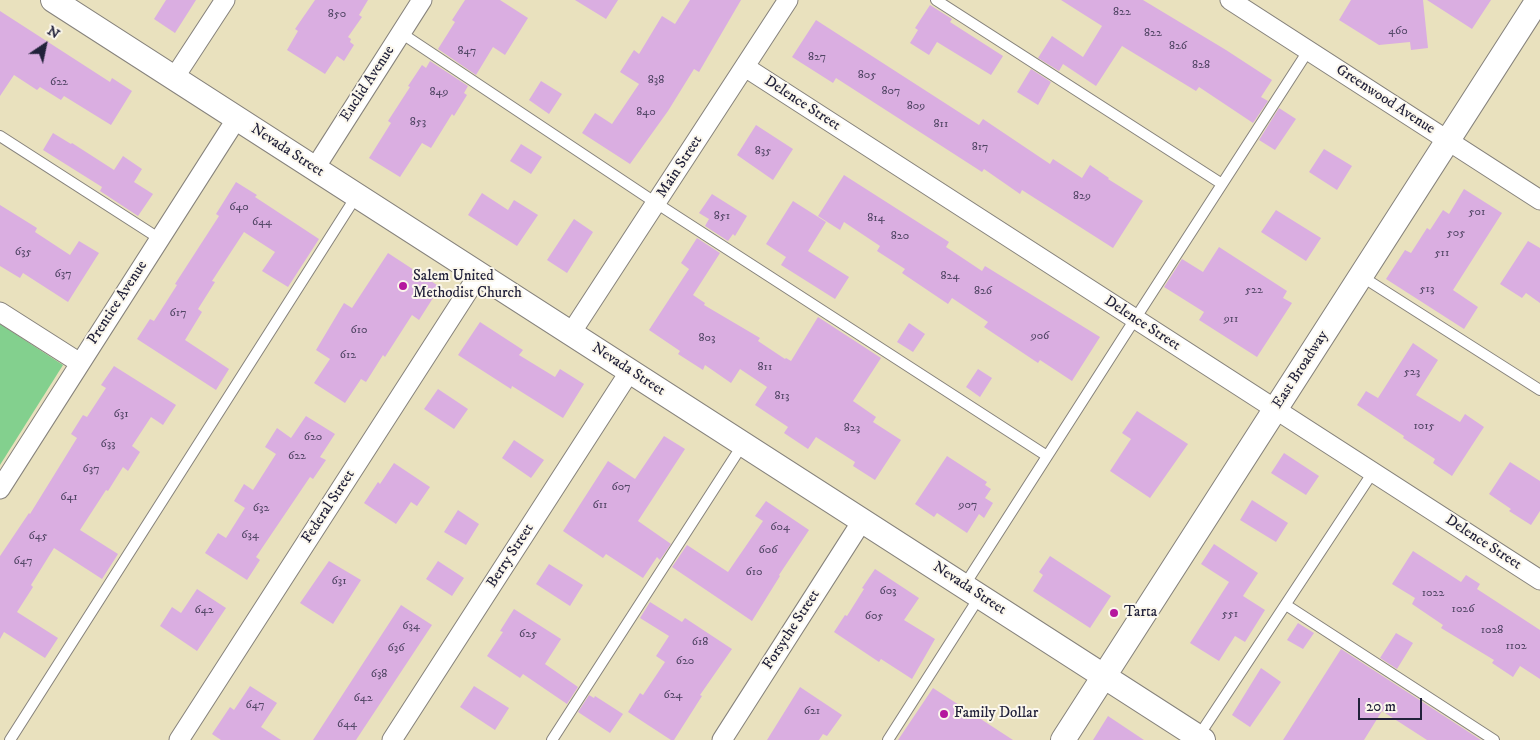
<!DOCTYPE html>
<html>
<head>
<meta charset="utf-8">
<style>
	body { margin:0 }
	#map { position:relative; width:1540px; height:740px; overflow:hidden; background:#e9e1be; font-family:"IM FELL DW Pica",serif }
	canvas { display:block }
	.north { position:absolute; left:20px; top:20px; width:50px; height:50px; -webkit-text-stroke:4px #fbf7ec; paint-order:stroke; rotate:34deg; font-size:14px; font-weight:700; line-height:20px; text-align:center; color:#22223b }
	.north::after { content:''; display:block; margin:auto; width:18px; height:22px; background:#22223b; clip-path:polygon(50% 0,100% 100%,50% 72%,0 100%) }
	.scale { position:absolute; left:1358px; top:698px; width:64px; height:22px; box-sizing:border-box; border:2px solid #22223b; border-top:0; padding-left:6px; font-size:15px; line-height:18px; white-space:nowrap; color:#22223b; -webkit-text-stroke:4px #fbf7ec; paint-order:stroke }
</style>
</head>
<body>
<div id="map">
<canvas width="1540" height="740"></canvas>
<div class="north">N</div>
<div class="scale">20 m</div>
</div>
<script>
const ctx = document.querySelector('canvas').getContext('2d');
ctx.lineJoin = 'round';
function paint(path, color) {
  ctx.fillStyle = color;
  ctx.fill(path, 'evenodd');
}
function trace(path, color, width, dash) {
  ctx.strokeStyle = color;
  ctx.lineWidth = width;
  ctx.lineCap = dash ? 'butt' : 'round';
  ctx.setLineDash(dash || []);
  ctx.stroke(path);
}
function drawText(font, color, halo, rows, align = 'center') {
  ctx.font = font + ' "IM FELL DW Pica",serif';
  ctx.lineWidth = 4;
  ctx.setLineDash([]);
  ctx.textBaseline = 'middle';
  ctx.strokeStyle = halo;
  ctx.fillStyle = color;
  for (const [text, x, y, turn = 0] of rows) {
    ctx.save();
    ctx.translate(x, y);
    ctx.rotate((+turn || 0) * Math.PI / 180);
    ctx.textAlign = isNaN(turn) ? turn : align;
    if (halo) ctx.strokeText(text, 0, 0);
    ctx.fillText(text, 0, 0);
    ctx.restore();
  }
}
paint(new Path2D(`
	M0 324 63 365 0 465Z`), '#83d08e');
paint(new Path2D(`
	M166 0H196L175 33 154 19Z
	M315 0H368L359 15 362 17 348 37 351 39 350 42 354 45 344 61 337 56 325 74 287 50 298 31 295 29Z
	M465 0H500L528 18 505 55 493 47 476 75 438 49 455 22 452 20Z
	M575 0H618L606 19Z
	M690 0H741L699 72 694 69 668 111 630 164 582 133 595 113 612 124 639 84 620 72 634 50 639 54 662 16 675 24Z
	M1061 0H1143L1226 50 1272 80 1261 97 1268 101 1253 123 1199 87 1196 91 1122 46 1096 86 1063 64 1059 71 1038 58 1052 36 1083 57 1102 26Z
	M1351 0H1423L1428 48 1411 50 1410 42 1379 45 1339 20Z
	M1427 0H1491L1472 29Z
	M930 5 952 19 950 22 1003 56 991 75 937 42 929 55 910 43 918 30 915 28Z
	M0 11 110 82 112 78 132 91 111 125 64 96 61 100 40 87 37 90 14 75 0 96Z
	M816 20 979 125 983 119 1050 164 1053 159 1082 178 1090 165 1109 178 1108 179 1143 201 1113 248 1022 190 1020 194 984 169 982 172 836 78 833 83 792 57Z
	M430 61 468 86 464 93 467 95 454 116 452 114 431 148 422 143 400 177 369 158 391 123 388 121 410 87 408 86 422 65 426 68Z
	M1031 69 1051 82 1038 105 1017 92Z
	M541 81 562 94 549 114 529 100Z
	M1279 108 1296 119 1275 150 1259 140Z
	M756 125 793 149 773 180 737 155Z
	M53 133 71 144 72 143 114 170 123 156 142 169 134 182 153 194 138 216 100 191 102 187 43 150Z
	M521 144 542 157 531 174 510 161Z
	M1324 149 1352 166 1337 190 1309 172Z
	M844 175 949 242 946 247 982 271 985 266 1100 337 1072 381 1040 360 1038 363 984 327 988 322 952 298 948 304 902 273 905 269 877 251 880 246 844 222 840 230 818 216Z
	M236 182 257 195 255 197 319 239 288 287 262 271 275 252 244 232 212 281 215 282 198 309 202 312 185 340 229 369 216 390 137 339 150 319 154 321 177 285 175 284 219 216 216 214Z
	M1464 189 1502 213 1453 290 1478 307 1464 329 1386 279 1405 250 1411 253 1427 228 1430 230 1443 210 1449 214Z
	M482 193 508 210 514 200 538 215 517 246 468 215Z
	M712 194 747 216 735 236 733 234 728 241 705 226 709 219 699 213Z
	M793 201 826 222 808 251 849 277 835 299 781 265 786 257 766 244Z
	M0 205 37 228 35 232 70 255 79 241 99 253 68 302 23 273 20 278 0 266Z
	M1276 210 1321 238 1306 261 1261 232Z
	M574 219 593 232 567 273 547 260Z
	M697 238 720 253 693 295 705 303 704 305 760 338 758 341 785 359 786 358 791 361 818 317 881 358 853 401 876 417 873 422 901 440 875 480 853 466 855 462 816 437 808 449 784 433 788 427 755 405 767 387 740 369 731 383 705 365 703 370 678 354 680 351 649 330 689 269 681 263Z
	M1528 241 1540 248V303L1526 293 1522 298 1500 284Z
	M1219 247 1287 291 1283 298 1292 303 1257 357 1199 320 1204 312 1164 287 1182 259 1203 272Z
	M388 253 440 287 419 320 412 315 385 357 383 355 366 382 361 379 345 403 314 383 330 359 316 350 344 303 352 308Z
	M480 322 523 350 519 355 555 377 560 369 584 384 563 418 512 386 511 389 458 355Z
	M909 323 925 334 913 352 897 342Z
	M1413 343 1438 360 1416 395 1460 422 1465 414 1484 427 1452 476 1433 463 1435 459 1403 438 1404 436 1357 405 1366 391 1378 398Z
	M114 366 176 405 163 425 151 417 132 446 140 452 128 471 123 467 108 491 106 490 80 530 118 554 102 579 54 548 31 585 33 587 17 612 58 638 45 658 4 632 0 639V556L29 513 30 514 77 438 71 434 83 415 87 417 106 388 101 385Z
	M978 369 992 378 980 397 966 387Z
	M438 389 468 409 454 429 424 409Z
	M1137 411 1188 444 1150 498 1110 471 1131 439 1122 433Z
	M306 416 335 434 320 457 326 460 313 479 310 477 256 557 260 560 247 580 205 553 218 533 226 538 245 508 234 501 244 484 253 490 276 454 265 447 277 428 291 438Z
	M664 436 685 449 638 521 671 544 660 560 657 557 643 578 606 554 603 558 563 531 608 461 635 479Z
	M514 440 544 460 531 478 502 458Z
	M1284 453 1319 476 1306 495 1271 473Z
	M947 456 987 482 985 485 991 489 985 498 993 503 984 518 979 514 967 533 937 513 934 517 915 504Z
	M1510 462 1540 481V511L1531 525 1509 511 1511 509 1489 494Z
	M394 463 430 487 417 506 411 502 396 524 364 503 378 482 380 484Z
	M1252 500 1288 523 1276 542 1240 520Z
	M766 501 809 530 779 575 780 576 752 621 672 567 687 545 728 572 763 521 755 516Z
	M458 510 479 524 466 545 444 532Z
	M1214 544 1258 573 1243 596 1265 610 1245 642 1235 636 1219 661 1190 643 1229 582 1201 564Z
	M1413 551 1461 582 1466 575 1480 584 1477 589 1540 630V679L1520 666 1513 677 1492 663 1494 660 1441 628 1443 625 1412 604 1415 598 1392 584Z
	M1050 556 1111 596 1090 628 1033 591 1043 575 1039 572Z
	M329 561 361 580 333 624 300 603Z
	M438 561 464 578 452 596 426 579Z
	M549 564 583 585 570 606 536 584Z
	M875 569 919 598 904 620 935 639 912 679 881 659 879 662 834 632 845 615 847 616 864 589 862 588Z
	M197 589 226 608 197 651 160 626 172 607 181 613Z
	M650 602 682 622 685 618 732 649 700 695 702 696 674 740H671L628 712 640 693 643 695 665 662 656 656 669 636 640 618Z
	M401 605 432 625 356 740H313Z
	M514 609 561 639 545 664 578 687 567 704 523 674 520 678 487 656 503 632 500 631Z
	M1298 623 1314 633 1303 649 1287 640Z
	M1396 633 1413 643 1397 669 1380 658Z
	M1341 649 1481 740H1427L1382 711 1364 740H1283Z
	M1261 668 1281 682 1250 727 1232 715Z
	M250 686 277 703 261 727 281 740H221L212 734 230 707 234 710Z
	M474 686 509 708 495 730 460 707Z
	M800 687 842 715 827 736 823 734 819 740H767Z
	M933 688 1013 740H898Z
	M589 695 594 698 595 696 623 714 610 733 578 712Z
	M1108 716 1144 740H1093Z`), '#daaee1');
const service = new Path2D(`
	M936 0 1222 184
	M401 33 656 203 1047 456
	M0 136 160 239
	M1361 276 1540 390
	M964 586 1135 319 1308 51
	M1286 605 1494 740
	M1198 737 1373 472
	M10 740 357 195
	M552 740 743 444
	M888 740 980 596`);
const minor = new Path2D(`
	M1230 0 1540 200
	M745 67 1540 580
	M174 78 225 0
	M315 168 422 0
	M0 312 80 363
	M571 333 788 0
	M0 489 237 118
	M179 740 479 274
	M392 740 630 371
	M722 740 862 521`);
const tertiary = new Path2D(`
	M53 0 1203 740
	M1063 740 1538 0`);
trace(service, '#86827c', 12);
trace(minor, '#86827c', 21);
trace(tertiary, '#86827c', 26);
trace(service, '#fff', 10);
trace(minor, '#fff', 19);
trace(tertiary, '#fff', 24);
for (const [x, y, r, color] of [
	[403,286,5,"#b5179e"],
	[1114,613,5,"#b5179e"],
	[944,714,5,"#b5179e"]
]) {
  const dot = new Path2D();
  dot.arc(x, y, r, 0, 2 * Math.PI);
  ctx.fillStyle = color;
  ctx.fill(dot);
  trace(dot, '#fbf7ec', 2);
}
drawText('12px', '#504564', null, [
	["822",1122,13],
	["850",337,15],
	["460",1398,32],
	["822",1153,34],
	["826",1178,47],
	["847",467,52],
	["827",817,58],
	["828",1201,66],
	["805",867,76],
	["838",656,81],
	["622",59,83],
	["807",891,92],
	["849",439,93],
	["809",916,107],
	["840",646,113],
	["853",418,123],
	["811",941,125],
	["817",980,148],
	["835",763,152],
	["829",1082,197],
	["640",239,208],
	["501",1477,213],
	["851",722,217],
	["814",876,219],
	["644",262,223],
	["505",1456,234],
	["820",900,237],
	["635",23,253],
	["511",1442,254],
	["637",63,275],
	["824",950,277],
	["513",1427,290],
	["522",1254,291],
	["826",983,292],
	["617",178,314],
	["911",1231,320],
	["610",359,331],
	["906",1040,337],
	["803",707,339],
	["612",348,356],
	["811",765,368],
	["523",1412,373],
	["813",782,397],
	["631",121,415],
	["1015",1424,427],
	["823",852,429],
	["620",313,438],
	["633",108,445],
	["622",297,457],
	["637",91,470],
	["607",621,488],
	["641",69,498],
	["611",600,506],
	["907",968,506],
	["632",261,509],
	["604",780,528],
	["634",250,536],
	["645",38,537],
	["606",768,551],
	["647",23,562],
	["610",754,573],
	["631",339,582],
	["603",888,592],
	["1022",1433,594],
	["1026",1463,610],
	["642",204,611],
	["551",1230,615],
	["605",874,617],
	["634",411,627],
	["1028",1492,631],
	["625",528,635],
	["618",700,643],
	["1102",1516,647],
	["636",396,649],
	["620",685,662],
	["638",379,675],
	["624",673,696],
	["642",363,699],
	["647",255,706],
	["621",812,712],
	["644",347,725]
]);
drawText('15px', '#22223b', '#fbf7ec', [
	["Euclid Avenue",368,84,-57],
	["Greenwood Avenue",1385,100,33],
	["Delence Street",802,104,33],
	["Nevada Street",287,151,33],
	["Main Street",680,167,-57],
	["Prentice Avenue",118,303,-57],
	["Delence Street",1142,324,33],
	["Nevada Street",628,370,33],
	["East Broadway",1301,370,-57],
	["Federal Street",329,507,-57],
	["Delence Street",1483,543,33],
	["Berry Street",511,556,-57],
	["Nevada Street",969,589,33],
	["Forsythe Street",792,630,-57]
]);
drawText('15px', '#22223b', '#fbf7ec', [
	["Salem United",413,277],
	["Methodist Church",413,294],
	["Tarta",1124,613],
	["Family Dollar",954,714]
], 'left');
</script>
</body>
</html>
